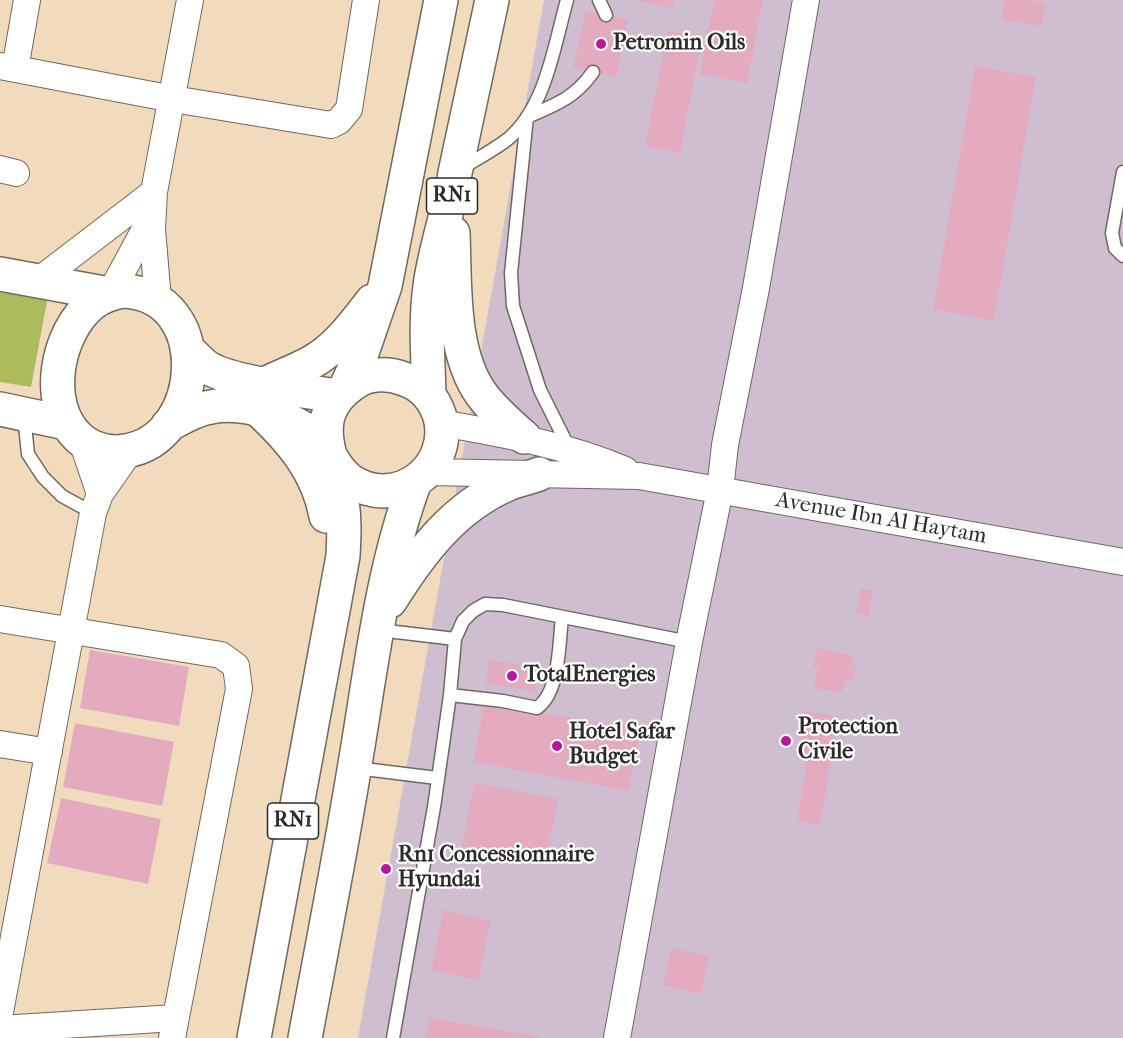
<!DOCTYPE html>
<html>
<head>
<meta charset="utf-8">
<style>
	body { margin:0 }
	canvas { display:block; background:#f1dbbc }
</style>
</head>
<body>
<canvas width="1123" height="1038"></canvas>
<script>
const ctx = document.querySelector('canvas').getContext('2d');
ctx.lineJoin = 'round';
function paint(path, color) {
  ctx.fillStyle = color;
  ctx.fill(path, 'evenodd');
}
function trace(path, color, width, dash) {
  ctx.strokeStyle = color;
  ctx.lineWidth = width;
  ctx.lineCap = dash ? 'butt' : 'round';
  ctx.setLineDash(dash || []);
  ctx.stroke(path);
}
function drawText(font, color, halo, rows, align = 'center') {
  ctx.font = font + ' "IM FELL French Canon",serif';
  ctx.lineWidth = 4.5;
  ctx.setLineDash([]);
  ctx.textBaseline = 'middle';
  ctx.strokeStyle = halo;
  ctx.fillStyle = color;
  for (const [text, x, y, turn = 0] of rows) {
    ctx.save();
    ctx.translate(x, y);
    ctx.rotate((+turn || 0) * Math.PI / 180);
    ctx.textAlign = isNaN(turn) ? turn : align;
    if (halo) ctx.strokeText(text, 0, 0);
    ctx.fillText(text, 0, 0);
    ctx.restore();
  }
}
paint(new Path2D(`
	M544 0H1123V1038H358Z`), '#cfbdd0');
paint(new Path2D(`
	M0 286 48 296 31 387 0 382Z`), '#adbb5d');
paint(new Path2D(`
	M635 0H674L672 8Z
	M714 0H763L747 83 700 74Z
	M1005 0H1028L1046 3 1042 26 1001 20Z
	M586 11 628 20 616 77 573 68Z
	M668 30 702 37 680 153 645 146Z
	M975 66 1036 77 994 321 933 309Z
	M861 589 873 591 869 616 856 614Z
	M817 648 853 656 852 664 856 665 853 682 845 680 842 693 814 688 818 668 813 667Z
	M90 650 189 667 179 726 80 708Z
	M489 660 538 668 535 691 486 684Z
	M484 702 640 730 629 791 474 762Z
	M805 711 838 716 820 825 797 821 808 755 799 754Z
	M75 723 174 742 162 806 63 787Z
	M474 783 558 799 546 863 462 846Z
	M61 798 161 819 148 884 47 863Z
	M443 910 491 921 478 980 431 970Z
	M671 948 709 956 701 994 663 985Z
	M430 1018 540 1037V1038H426Z`), '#e4abc0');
const lane = new Path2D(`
	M599 0 606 15
	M461 169C476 159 494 150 508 139 546 107 554 46 567 0
	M1123 172 1112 233 1115 248 1123 256
	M24 416 28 454 43 477 62 496 93 513
	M569 448 540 390 513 306 511 273 527 117C555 105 575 98 593 72
	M379 630 455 639
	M450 695 503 701 537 708C560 692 559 643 562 617
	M356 768 437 778
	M393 1038 434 807 450 695 455 639 463 621 473 611 485 604 503 605 689 642`);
const street = new Path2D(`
	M0 66 173 99 331 125 339 121 349 109 366 0
	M15 69 27 0
	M0 169 16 173
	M38 281 154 192
	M110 294 151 218
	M158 300 152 229 154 192 190 0
	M441 423C504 434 566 445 625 470
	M82 441 100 494
	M427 472 639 476 1123 562
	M0 619 221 655 236 666 239 689 172 1038
	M0 744 49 752
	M0 1012 93 513 100 494 130 451
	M0 1029 175 1018
	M617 1038 689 642 720 490 725 445 756 288 806 0`);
const secondary = new Path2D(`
	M0 274 109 294
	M123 291C215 294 205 440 125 451 109 454 91 449 79 438 42 404 57 331 93 303 102 296 112 293 123 291Z
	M187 349C193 354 198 360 204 365 225 382 309 392 338 396
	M0 409 66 423
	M168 425C180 419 193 411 206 408 247 397 292 420 326 441`);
const highway = new Path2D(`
	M453 233C455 283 451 353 482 395 494 411 509 424 524 437
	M265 384C281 376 298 370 312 362 337 348 355 323 372 301
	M345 389 363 350 385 286 441 0
	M429 394C428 358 425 322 430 286 435 248 449 211 455 173L492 0
	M260 411C292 441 318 472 326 516
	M390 601C420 553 454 507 508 484 518 480 529 478 539 474
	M254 1038 343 556C344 537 345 520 342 501 333 455 305 415 356 382 369 373 389 373 404 379 423 385 434 398 440 417 453 468 397 511 351 481 342 475 336 466 331 457
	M305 1038C322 947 340 856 355 764 371 670 381 574 414 484`);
trace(lane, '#70695e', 15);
trace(street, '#70695e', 28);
trace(secondary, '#70695e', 36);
trace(highway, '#70695e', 36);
trace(lane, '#fff', 12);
trace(street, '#fff', 26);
trace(secondary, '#fff', 33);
trace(highway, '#fff', 33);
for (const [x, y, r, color] of [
	[601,44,6,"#b5179e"],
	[512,676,6,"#b5179e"],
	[786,741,6,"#b5179e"],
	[557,746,6,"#b5179e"],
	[386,869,6,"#b5179e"]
]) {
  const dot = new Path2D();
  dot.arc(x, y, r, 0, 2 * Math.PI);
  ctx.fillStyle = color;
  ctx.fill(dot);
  trace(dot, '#fff', 2);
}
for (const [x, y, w] of [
	[452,196,51],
	[293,821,51]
]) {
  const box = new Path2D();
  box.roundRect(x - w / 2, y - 18, w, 36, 4.5);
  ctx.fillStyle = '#fff';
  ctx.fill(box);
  trace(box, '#2b2b2b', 1.5);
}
drawText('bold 21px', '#2b2b2b', null, [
	["RN1",452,196],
	["RN1",293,821]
]);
drawText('bold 22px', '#2b2b2b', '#fff', [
	["Petromin Oils",613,44],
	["TotalEnergies",524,676],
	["Protection",798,728],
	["Civile",798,753],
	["Hotel Safar",569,733],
	["Budget",569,758],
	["Rn1 Concessionnaire",398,856],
	["Hyundai",398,881]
], 'left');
drawText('22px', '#2b2b2b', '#fff', [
	["Avenue Ibn Al Haytam",881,519,10]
]);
</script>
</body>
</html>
